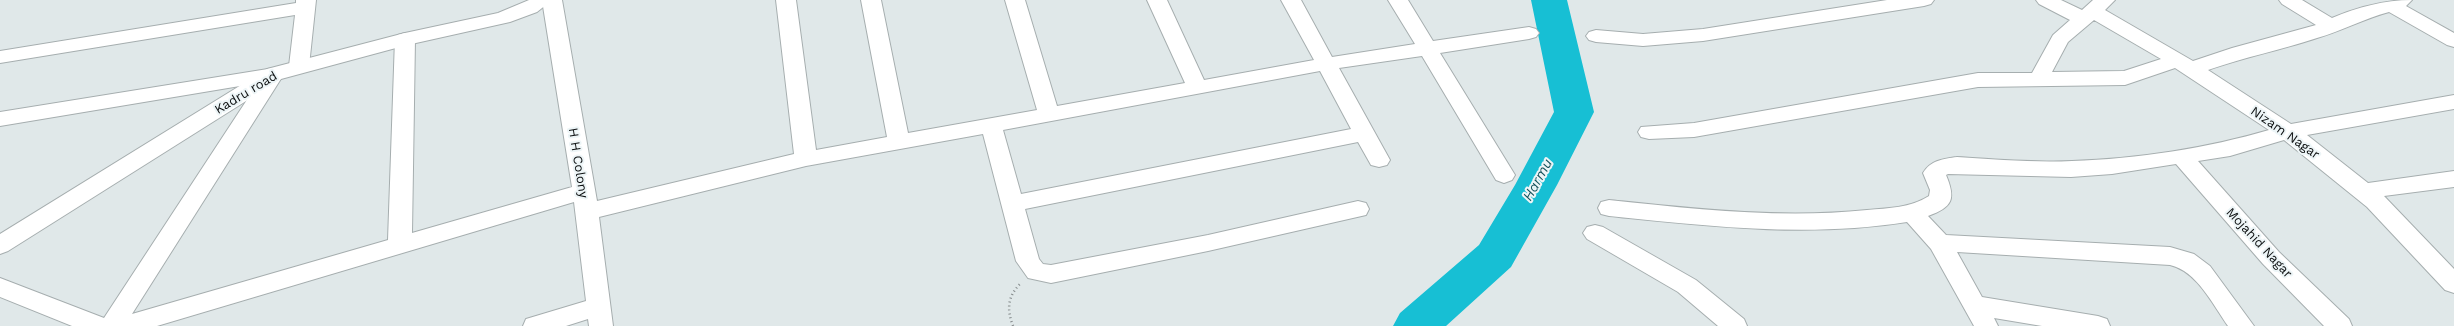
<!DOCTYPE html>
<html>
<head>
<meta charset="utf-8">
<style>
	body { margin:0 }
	canvas { display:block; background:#e0e8e9 }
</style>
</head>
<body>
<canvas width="2454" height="326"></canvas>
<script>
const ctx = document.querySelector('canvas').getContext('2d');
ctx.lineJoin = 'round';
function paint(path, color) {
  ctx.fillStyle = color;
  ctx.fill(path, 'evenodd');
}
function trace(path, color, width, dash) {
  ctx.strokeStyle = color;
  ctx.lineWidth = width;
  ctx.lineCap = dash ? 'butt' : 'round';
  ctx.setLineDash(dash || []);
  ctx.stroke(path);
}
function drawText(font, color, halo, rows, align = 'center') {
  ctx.font = font + ' "Work Sans",sans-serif';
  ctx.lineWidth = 4;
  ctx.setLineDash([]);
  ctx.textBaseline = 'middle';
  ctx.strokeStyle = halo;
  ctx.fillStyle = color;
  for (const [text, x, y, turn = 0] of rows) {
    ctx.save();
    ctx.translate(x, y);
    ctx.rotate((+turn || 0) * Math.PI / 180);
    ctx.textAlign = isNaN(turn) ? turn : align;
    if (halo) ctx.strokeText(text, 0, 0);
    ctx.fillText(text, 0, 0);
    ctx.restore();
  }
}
paint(new Path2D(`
	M1531 0H1567L1594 112 1557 185 1511 267 1446 326H1393L1400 313 1479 245 1515 185 1554 112Z`), '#17bfd4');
const minor = new Path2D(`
	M296 0H316L309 66 306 71 299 72 292 71 289 66 295 15 0 63V51L296 3Z
	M542 0H562L597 201 794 154 776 0H796L816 150 887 137 861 0H881L908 133 1037 110 1005 0H1025L1057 106 1185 83 1147 0H1167L1204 80 1314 60 1281 0H1301L1332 57 1415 44 1388 0H1408L1433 41 1529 27 1536 29 1539 33 1536 37 1529 39 1440 53 1515 175 1512 180 1504 183 1496 180 1422 56 1339 68 1390 160 1387 165 1379 167 1371 165 1358 142 1025 209 1039 259 1043 264 1051 265 1208 235 1358 201 1366 203 1369 209 1366 215 1208 251 1051 283 1028 278 1016 261 983 134 806 166 599 217 613 326H589L588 319 566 326H523L526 319 586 301 574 202 157 326H72L0 297V278L104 318 258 83 0 126V112L274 68 281 69 284 74 132 314 388 240 395 39 398 35 405 33 412 35 415 39 412 233 572 187ZM1320 71 1351 129 1021 194 1003 130Z
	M1887 0H1934L1931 4 1924 6 1703 41 1643 46 1596 42 1589 40 1586 36 1589 32 1596 30 1643 34 1703 29Z
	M2036 0H2061L2082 10 2093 0H2115L2105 10 2193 61 2232 48 2316 25 2282 4 2279 0H2302L2332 18C2358 7 2384 0 2412 0L2406 6 2454 33V47L2447 45 2389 12C2363 19 2342 31 2317 38 2281 50 2245 57 2208 70L2291 124 2454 95V109L2307 135 2368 183 2454 171V187L2384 196 2454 269V293L2445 290 2367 207 2284 140 2230 156 2198 161 2279 252 2349 319 2352 326H2324L2263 264 2176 164 2112 174 2071 177 1948 174 1946 175C1956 199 1953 207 1928 216L1946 235 2170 247 2194 254 2210 266 2254 326H2228C2213 305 2197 271 2170 265L1957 252 1982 297 2098 316 2107 319 2110 326H2042L1994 318 1998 326H1974L1931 249 1907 222C1807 238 1708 226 1609 216L1601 214 1598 208 1601 202 1609 200C1695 209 1781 219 1867 210 1889 208 1910 208 1929 196L1930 190 1923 173C1931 160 1943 159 1957 157 1995 159 2034 163 2072 161 2137 159 2208 148 2269 130L2175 68 2125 85 1978 87 1694 137 1649 139 1641 137 1638 132 1641 127 1694 123 1978 73H2032L2053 35 2070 20 2039 4ZM2094 20 2161 59 2124 71 2052 72 2068 42Z
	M1595 225 1603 227 1696 280 1744 319 1747 326H1718L1678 292 1587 239 1583 233 1587 227Z`);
const secondary = new Path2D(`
	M529 0H552L537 12 510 22 407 45 281 79 8 251 0 254V234L267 69 405 33 498 13Z`);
trace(minor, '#a6aeaf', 2);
trace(secondary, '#a6aeaf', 2);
trace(new Path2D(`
	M1013 326C1007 310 1007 297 1020 284`), '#858b8c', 2.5, [1, 3]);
paint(minor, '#fff');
paint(secondary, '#fff');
drawText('13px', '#0b0e0f', '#edf5f7', [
	["Kadru road",246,93,-31],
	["Nizam Nagar",2285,133,35],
	["H H Colony",578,163,81],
	["Mojahid Nagar",2259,243,47]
]);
drawText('italic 14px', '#13515a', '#edf5f7', [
	["Harmu",1538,180,-61]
]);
</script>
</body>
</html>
